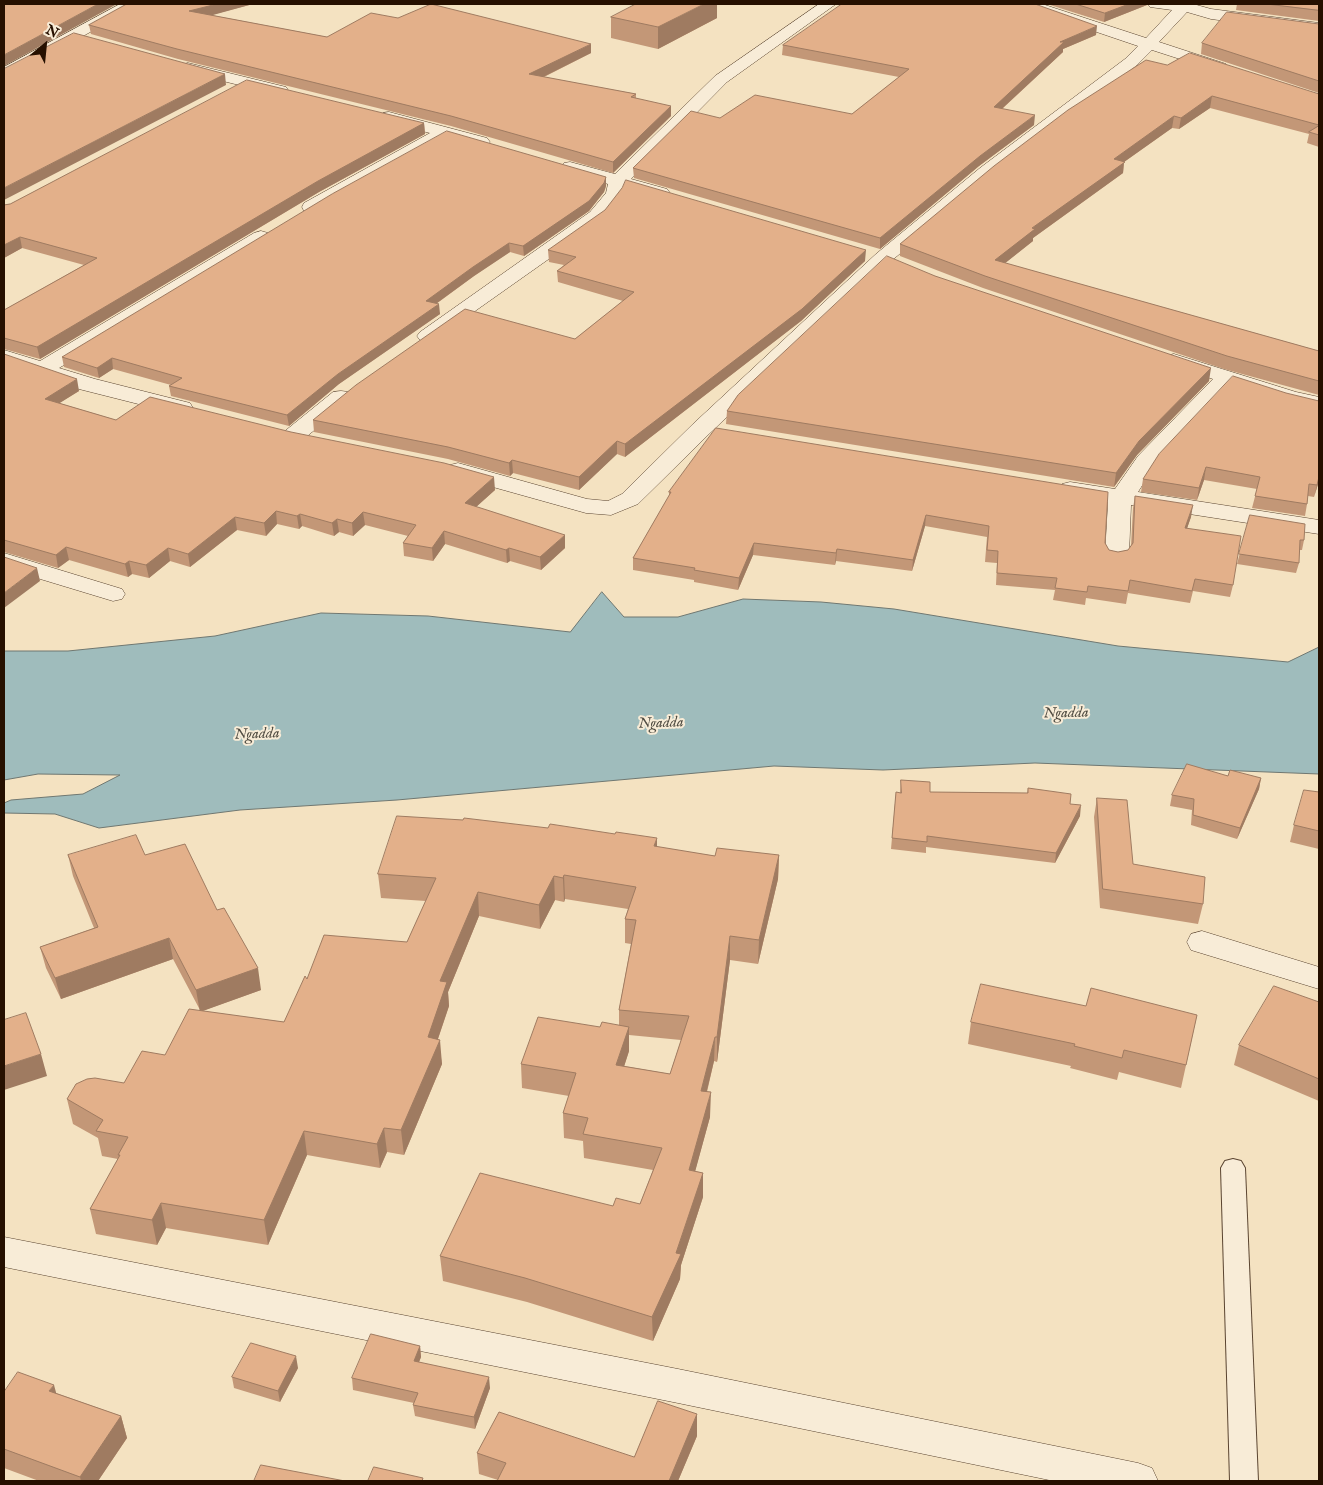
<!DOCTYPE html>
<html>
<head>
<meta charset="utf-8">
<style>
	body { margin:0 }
	#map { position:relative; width:1323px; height:1485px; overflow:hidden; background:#f4e2c1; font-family:"IM FELL English",serif }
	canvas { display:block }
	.frame { position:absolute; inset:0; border:5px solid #261000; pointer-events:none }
	.north { position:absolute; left:20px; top:20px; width:50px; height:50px; -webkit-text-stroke:4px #f8ecd7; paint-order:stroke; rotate:28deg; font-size:14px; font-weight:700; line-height:20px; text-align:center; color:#261000 }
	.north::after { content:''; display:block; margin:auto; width:18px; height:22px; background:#261000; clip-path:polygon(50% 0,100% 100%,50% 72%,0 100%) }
</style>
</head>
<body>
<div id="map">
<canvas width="1323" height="1485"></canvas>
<div class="frame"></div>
<div class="north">N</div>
</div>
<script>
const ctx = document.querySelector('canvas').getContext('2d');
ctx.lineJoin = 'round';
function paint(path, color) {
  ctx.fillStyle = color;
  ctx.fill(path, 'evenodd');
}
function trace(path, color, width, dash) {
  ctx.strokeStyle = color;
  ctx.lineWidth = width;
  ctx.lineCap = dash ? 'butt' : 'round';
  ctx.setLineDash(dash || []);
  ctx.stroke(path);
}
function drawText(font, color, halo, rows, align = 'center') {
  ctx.font = font + ' "IM FELL English",serif';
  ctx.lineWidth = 4;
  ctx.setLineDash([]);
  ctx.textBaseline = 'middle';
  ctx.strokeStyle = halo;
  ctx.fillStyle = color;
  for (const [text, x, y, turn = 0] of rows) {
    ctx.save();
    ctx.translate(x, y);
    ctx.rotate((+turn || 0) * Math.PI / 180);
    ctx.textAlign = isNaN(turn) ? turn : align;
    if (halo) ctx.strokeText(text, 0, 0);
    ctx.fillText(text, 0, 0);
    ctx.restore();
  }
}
const water = new Path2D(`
	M602 592 624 617H678L743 599 821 602 894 609 1118 646 1288 662 1319 647V774L1035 763 883 770 774 766 397 800 240 810 99 828 55 814 4 813V803L11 800 83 794 120 775 38 774 4 780V651H68L215 636 321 613 428 616 570 632Z`);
paint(water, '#9fbcbc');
trace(water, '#6f7771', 1);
const service = new Path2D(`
	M1233 1159 1241 1161 1245 1168 1258 1481H1230L1221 1168 1225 1161Z`);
const minor = new Path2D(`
	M120 4H138L136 7 10 76 4 78V67Z
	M819 4H836L727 82 631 179 667 189 670 193 667 197 661 198 625 188 621 198 604 220 434 340 427 342 420 340 417 336 420 332 590 212 606 193 608 184 564 171 561 167 564 163 570 162 615 174 715 76Z
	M1021 4H1042L1146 38 1172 10 1150 7 1148 4H1193L1211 9 1319 23V33L1211 19 1187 12 1159 42 1226 64 1228 67 1226 70H1214L1152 50 1137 65 992 176 890 262 709 434 638 504 611 515 586 513 450 475 447 470 450 465 458 463 587 499 608 501 622 494 693 424 876 254 980 168 1125 59 1138 46 1023 7Z
	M188 63 286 87 288 90 286 93 280 95 182 71 180 68 182 65Z
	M389 112 487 138 490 142 487 146 481 147 447 138 318 211 311 213 304 211 302 207 304 203 430 133 383 121 381 117 383 113Z
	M261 231 268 233 270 237 268 241 59 368 95 379 190 403 193 408 190 413 182 415 79 389 4 363V350L40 361 254 233Z
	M1174 354 1296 392 1319 397V409L1284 403 1231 385 1155 465 1138 492 1319 520V534L1131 505 1129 555 1126 560 1117 562 1108 560 1105 555 1108 502 1062 494 1058 489 1062 484 1070 482 1115 489 1138 456 1213 379 1167 364 1163 360 1167 356Z
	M341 391 349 392 352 397 349 402 301 441 293 443 285 441 282 436 285 431 333 392Z
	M4 553 122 589 125 594 122 599 113 601 4 568Z
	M1202 931 1319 967V989L1191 950 1187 942 1191 934Z
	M4 1237 678 1369 1138 1463 1152 1468 1158 1481H1054L678 1403 4 1267Z`);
trace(service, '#5a4430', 2);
trace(minor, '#5a4430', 1);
paint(service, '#f8ecd7');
paint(minor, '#f8ecd7');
paint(new Path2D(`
	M127 4H253L211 15 327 37 591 53 544 77 636 94V98L671 116 613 173 451 126 178 59 91 34 89 25Z
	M1047 4H1147V5L1104 22Z
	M1233 4H1319V21L1236 10 1237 4Z
	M611 17 717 18 658 49 611 38Z
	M1319 24V93L1201 54 1202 43Z
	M1096 35 1063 49V52L1002 109 1034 125 979 166 880 249 634 178 633 168 720 118 852 114 899 77 782 55 783 45Z
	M1167 65 1319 94V147L1307 143 1309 134 1210 108 1179 129 1172 128 1124 162 1123 173 1033 238V241L1005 263 1319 351V395L1224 369 983 288 900 256V244Z
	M424 123 425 134 319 192 40 359 4 349V310L84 265 22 248 4 258V205Z
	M606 177V186L604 192 589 211 524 256 510 252 474 276 436 304 440 314 339 384 289 426 171 396 169 386 171 385 113 369 99 378 64 367 62 357Z
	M548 250 865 261 801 321 625 457 617 454 579 490 513 473 510 476 448 459 314 432 313 420 575 339 623 301 558 282 557 271 564 265 549 262Z
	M935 276 1209 381 1137 455 1114 487 726 424 727 411Z
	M4 354 79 391 59 403 116 420 495 490 476 507 565 548 541 570 510 561 507 563 445 544 433 561 404 556 403 543 408 536 365 525 353 536 339 532 334 536 302 526 299 529 277 524 266 536 237 530 190 567 170 561 149 578 132 574 128 577 69 560 58 568 4 552Z
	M1286 393 1319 481 1314 497 1308 496 1307 504 1305 516 1252 508 1257 489 1204 480 1197 500 1141 492 1143 479Z
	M716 428 1105 543 1109 550 1118 552 1128 550 1131 546 1133 508 1135 496 1191 517 1187 528 1233 585 1230 597 1193 591 1190 603 1128 593 1126 604 1086 598 1085 605 1053 600 1055 590 996 585 997 563 985 562 987 537 925 526 912 571 836 561 835 565 753 555 738 590 694 582V580L633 570V558L669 496V492Z
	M1250 515 1304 540 1302 550H1299V563L1296 573 1237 564Z
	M1228 776 1261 778 1259 789 1237 839 1191 825 1192 810 1170 806 1172 795Z
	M901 780 930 792 1027 793 1028 788 1070 804 1080 816 1055 863 926 847V853L891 849 896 792 900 793Z
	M1319 792V849L1290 842 1294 825Z
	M1097 798 1133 864 1203 904 1198 924 1100 908 1094 817Z
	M657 847 715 856 779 855 778 879 758 964 730 960 717 1062 714 1061 707 1092 710 1117 695 1171 703 1173V1197L681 1265 680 1279 653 1341 527 1302 443 1281 440 1256 613 1206 640 1204 653 1170 584 1158 583 1141 564 1138 563 1113 569 1096 522 1088 521 1064 600 1027 619 1025V1010L631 944 625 943V919L628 909 565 899 564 902 555 900 540 929 479 916 448 992 449 1006 438 1039 442 1064 404 1155 387 1152 380 1168 307 1155 268 1245 166 1228 157 1245 96 1234 90 1209 118 1159 102 1156 98 1138 73 1124 67 1099 124 1083 165 1055 200 1010 173 959 61 999 46 968 40 947 94 928 73 876 68 855H145L217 910 261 990 202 1011 284 1022 307 979 407 942 426 901 381 898 378 874ZM629 1035 681 1040 670 1074 624 1066 629 1051Z
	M1319 1002V1101L1234 1065 1239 1045Z
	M1086 1006 1197 1015 1181 1088 1119 1072 1117 1080 1070 1068 1071 1066 968 1044 971 1022Z
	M420 1346 421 1357 419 1362 490 1388 475 1429 415 1416 413 1405 414 1403 353 1390 352 1378Z
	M298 1368 280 1402 234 1388 232 1377Z
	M4 1392 56 1393 121 1416 127 1438 98 1481H39L4 1468Z
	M697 1414V1436L678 1481H497L498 1480 479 1474 477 1453 634 1457Z`), '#c39777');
paint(new Path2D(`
	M98 4H117L4 66V55Z
	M217 4H253L191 21 189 11Z
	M704 4H717V18L658 49V27Z
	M1129 4H1147V5L1104 22 1105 13Z
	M1097 26 1096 35 1063 49V52L993 117 994 107 1060 42Z
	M591 44V53L529 84V74Z
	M225 74 226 85 4 200V188Z
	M1212 96 1210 108 1179 129 1181 118Z
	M671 106V116L613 173V162Z
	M1035 115 1034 125 979 166 880 249V238L980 156Z
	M1174 116 1172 128 1124 162 1123 173 1033 238V241L994 272 995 260 1114 159Z
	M424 123 425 134 319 192 40 359 37 347 318 181Z
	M606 177V186L604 192 589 211 524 256 523 246Z
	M20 237 22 248 4 258V245Z
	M509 243 510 252 474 276 426 311V301L473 267Z
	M866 250 865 261 801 321 625 457V444Z
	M439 304 440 314 339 384 289 426 287 415 338 374Z
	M112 358 113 369 99 378 97 368Z
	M1211 368 1209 381 1137 455 1114 487 1116 473 1139 441Z
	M77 379 79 391 47 411 45 399Z
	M617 441V454L579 490V477Z
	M512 460 513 473 510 476 509 463Z
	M1206 467 1204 480 1197 500 1199 488Z
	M494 477 495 490 466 516 465 503Z
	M1319 477V481L1314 497Z
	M1193 505 1191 517 1183 540 1185 528Z
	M276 511 277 524 266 536 264 523Z
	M363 512 365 525 353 536 352 523Z
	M300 514 302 526 299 529 297 516Z
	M926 515 925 526 912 571 913 560Z
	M235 517 237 530 190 567 188 554Z
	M337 519 339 532 334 536 332 523Z
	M444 531 445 544 433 561 432 548Z
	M565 535V548L541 570 540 557Z
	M754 543 753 555 738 590 739 578Z
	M66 547 69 560 58 568 56 555Z
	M168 548 170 561 149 578 146 565Z
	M509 548 510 561 507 563 506 550Z
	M837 549 836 561 835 565 836 553Z
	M129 561 132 574 128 577 125 564Z
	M37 568 40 581 4 608V593Z
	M1261 778 1259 789 1237 839 1240 828Z
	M1081 805 1080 816 1055 863 1056 853Z
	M657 838V862L654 846Z
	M779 855 778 879 758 964 759 940Z
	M564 875 565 899 564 902 563 878Z
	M554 876 555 900 540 929 539 905Z
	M478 892 479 916 448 992 449 1006 430 1062 428 1037 440 981Z
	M730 936V960L717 1062V1037Z
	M169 938 173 959 61 999 55 978Z
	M258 968 261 990 200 1012 196 990Z
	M629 1027V1051L617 1089 616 1065Z
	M715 1037 714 1061 701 1115V1091Z
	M440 1040 442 1064 404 1155 401 1130Z
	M41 1054 47 1076 4 1090V1066Z
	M711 1092 710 1117 689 1194V1170Z
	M384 1128 387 1152 380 1168 377 1144Z
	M304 1131 307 1155 268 1245 264 1220Z
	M703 1173V1197L681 1265 680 1279 653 1341 652 1317 676 1253Z
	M161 1203 166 1228 157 1245 152 1220Z
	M420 1346 421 1357 415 1372 414 1361Z
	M296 1356 298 1368 280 1402 278 1391Z
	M489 1377 490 1388 475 1429 474 1417Z
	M54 1385 60 1407 49 1391Z
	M697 1414V1436L678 1481H669Z
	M121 1416 127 1438 98 1481H81L80 1477Z`), '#9f7b61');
const building = new Path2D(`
	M4 4H98L4 55Z
	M127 4H217L189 11 327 37 371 13 398 18 431 4 591 44 529 74 636 94 631 97 671 106 613 162 451 116 177 49 89 25Z
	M636 4H704L658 27 611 17Z
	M842 4H1035L1097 26 1060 42H1064L994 107 1035 115 980 156 880 238 633 168 691 111 720 118 755 95 852 114 909 69 783 45Z
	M1076 4H1129L1105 13Z
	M1267 4H1319V10Z
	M1227 12 1319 24V81L1202 43Z
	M74 33 225 74 4 188V69Z
	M1190 53 1319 94V125L1212 96 1181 118 1174 116 1114 159 1125 162 1032 228 1035 229 995 260 1319 351V381L1227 356 985 276 900 244 994 166 1068 110 1146 60 1167 65Z
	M247 80 424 123 318 181 37 347 4 338V310L97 258 20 237 4 245V205L10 204Z
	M1319 126V135L1309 132Z
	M447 131 606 177 604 183 589 201 523 246 509 243 473 267 426 301 439 304 338 374 287 415 169 386 182 378 112 358 97 368 62 357 332 194Z
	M626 180 866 250 802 309 625 444 617 441 579 477 512 460 509 463 448 447 313 420 356 385 465 309 575 339 634 292 557 271 576 257 548 250 605 210 622 188Z
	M887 256 935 276 1211 368 1139 441 1116 473 727 411 738 395Z
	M4 354 77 379 45 399 116 420 150 397 291 432 444 463 494 477 465 503 565 535 540 557 509 548 506 550 444 531 432 548 403 543 416 525 363 512 352 523 337 519 332 523 300 514 297 516 276 511 264 523 235 517 188 554 168 548 146 565 129 561 125 564 66 547 56 555 4 540Z
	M1233 376 1286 393 1319 401V477L1317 485 1309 484 1307 504 1255 496 1260 477 1206 467 1199 488 1143 479 1159 454Z
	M716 428 1108 492 1105 543 1109 550 1118 552 1128 550 1133 543 1135 496 1193 505 1185 528 1241 536 1233 585 1195 579 1192 591 1130 580 1128 591 1088 586 1087 592 1055 588 1057 578 997 573 998 551 987 550 989 526 926 515 913 560 837 549 836 553 754 543 739 578 694 570 695 568 633 558 671 492H669Z
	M1250 515 1305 524 1304 540H1300L1299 563 1239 554Z
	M4 557 37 568 4 593Z
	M1187 764 1228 776 1230 770 1261 778 1240 828 1193 815 1194 799 1172 795Z
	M901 780 930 782V792L1028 793V788L1071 794 1070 804 1081 805 1056 853 927 836V842L892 838 896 792 901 793Z
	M1304 790 1319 792V831L1294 825Z
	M1097 798 1127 800 1133 864 1205 877 1203 904 1103 889Z
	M397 816 463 820 464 818 548 828 550 824 615 834 616 832 657 838 654 846 715 856 717 848 779 855 759 940 730 936 717 1037H715L701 1091 711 1092 689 1170 703 1173 676 1253 681 1254 652 1317 525 1278 440 1256 480 1173 613 1206 616 1198 640 1204 662 1148 583 1134 588 1118 563 1113 576 1073 521 1064 538 1017 600 1027 602 1022 629 1027 616 1065 670 1074 689 1016 619 1010 636 920 625 919 636 887 564 875 563 878 554 876 539 905 478 892 440 981 447 982 428 1037 440 1040 401 1130 384 1128 377 1144 304 1131 264 1220 161 1203 152 1220 90 1209 120 1155H118L128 1137 96 1131 103 1120 67 1099 76 1084 87 1079 95 1078 124 1083 142 1051 165 1055 189 1009 284 1022 305 976 307 979 324 935 407 942 436 878 378 874Z
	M136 835 145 855 185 844 217 910 224 908 258 968 196 990 169 938 55 978 40 947 98 927 68 855Z
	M981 984 1086 1006 1091 988 1197 1015 1186 1065 1124 1050 1122 1058 1074 1046 1075 1044 971 1022Z
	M1274 986 1319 1002V1079L1239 1045Z
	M26 1013 41 1054 4 1066V1020Z
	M371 1334 420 1346 414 1361 489 1377 474 1417 413 1405 418 1393 352 1378Z
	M251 1343 296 1356 278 1391 232 1377Z
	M18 1372 54 1385 49 1391 121 1416 80 1477 4 1449V1392Z
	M658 1401 697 1414 669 1481H497L506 1463 477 1453 499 1412 634 1457Z
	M261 1465 345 1481H254Z
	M374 1467 423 1478 422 1481H368Z`);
paint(building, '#e3b08a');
trace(building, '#9f7b61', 1);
drawText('italic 15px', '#504c42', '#f8ecd7', [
	["Ngadda",1066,714,-1],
	["Ngadda",661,724,-2],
	["Ngadda",257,735,-2]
]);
</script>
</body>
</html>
